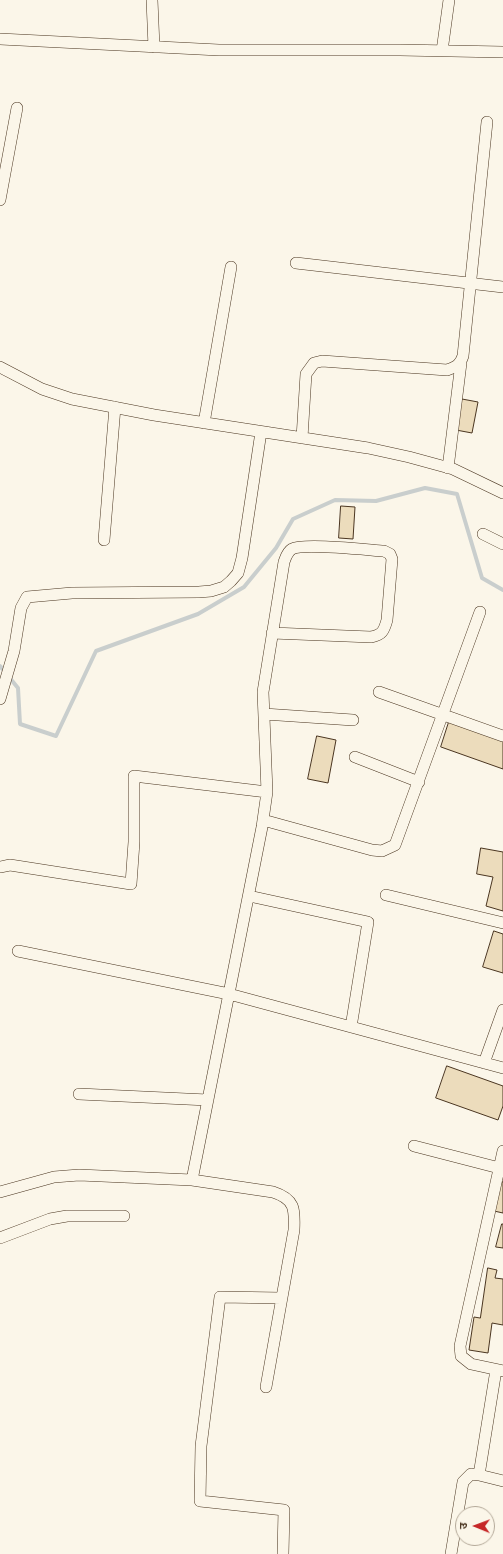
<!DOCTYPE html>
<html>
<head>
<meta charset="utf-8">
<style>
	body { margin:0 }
	#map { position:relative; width:503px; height:1554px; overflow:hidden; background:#fbf6e9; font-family:"Source Sans 3","Noto Sans Devanagari",sans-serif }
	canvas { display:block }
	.north { position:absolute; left:455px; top:1506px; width:40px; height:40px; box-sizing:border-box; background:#fbf6e9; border:1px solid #b4a999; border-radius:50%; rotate:271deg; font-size:11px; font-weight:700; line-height:16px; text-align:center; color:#4a3520 }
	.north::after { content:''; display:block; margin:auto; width:14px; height:18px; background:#c62828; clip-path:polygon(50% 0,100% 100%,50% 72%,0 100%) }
</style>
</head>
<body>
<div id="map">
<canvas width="503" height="1554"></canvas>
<div class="north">उ</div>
</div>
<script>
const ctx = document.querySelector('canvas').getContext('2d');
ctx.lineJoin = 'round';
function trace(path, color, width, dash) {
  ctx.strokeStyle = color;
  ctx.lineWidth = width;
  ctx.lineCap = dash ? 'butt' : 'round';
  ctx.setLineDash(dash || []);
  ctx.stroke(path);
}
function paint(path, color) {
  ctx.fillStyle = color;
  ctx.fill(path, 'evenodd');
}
trace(new Path2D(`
	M0 666 18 688 20 724 56 736 96 651 198 614 244 587 276 548 293 519 335 500 376 501 425 488 457 494 482 578 503 590`), '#c9cecd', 4);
const building = new Path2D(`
	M462 399 478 402 472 433 456 430Z
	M341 506 355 507 353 539 339 538Z
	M449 722 503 740V769L441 747Z
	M317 736 336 740 328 783 308 779Z
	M481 848 503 852V911L486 906 493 877 477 874Z
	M494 931 503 934V973L483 967Z
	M447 1066 503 1086V1106L498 1120 436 1098Z
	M499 1181 503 1182V1213L494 1211Z
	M502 1224H503V1248L496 1247Z
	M488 1268 497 1270 495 1278 503 1279V1325L492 1323 488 1353 469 1350 474 1317 480 1318Z`);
paint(building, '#ecdcbc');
trace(building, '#4a3520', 1);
const street = new Path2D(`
	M152 0 154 47
	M0 39 219 50H400L503 52
	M442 51 449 0
	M0 200 17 108
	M296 263 503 287
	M0 367 42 389 72 399 154 415 368 448 409 457 453 469 503 493
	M204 423 231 267
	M302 438 306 374 314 363 322 361 447 370C456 367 460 365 463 356L487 122
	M448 468 461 363
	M483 534 503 544
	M104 540 115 407
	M379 692 503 736
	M0 699 14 651 21 608 27 597 72 593 199 592 211 591 224 587 231 581 238 573 242 558 261 432
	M264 714 353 720
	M355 757 419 782
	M263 820 372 850 382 851 395 845 480 612
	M0 867 10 865 131 884 134 842V776L267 792
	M386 895 503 923
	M249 896 368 922 351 1027
	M18 951 229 994 503 1068
	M484 1063 503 1010
	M79 1094 208 1100
	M414 1146 503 1169
	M503 1151 460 1346 461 1356 471 1364 503 1371
	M192 1180 273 1192C295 1199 295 1209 294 1230L266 1387
	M0 1192 54 1177 79 1175 192 1180 262 827 267 792 263 692 284 562C286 557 287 552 292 549 303 543 368 550 384 551L390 554 392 559 387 620C384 631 382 635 371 637L272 633
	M0 1238 50 1219 67 1216H124
	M281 1298 220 1297 201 1446 200 1501 284 1510 283 1554
	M496 1370 479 1475 503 1481
	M451 1554 463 1482 471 1474 479 1475`);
trace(street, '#4a3520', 12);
trace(street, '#fbf6e9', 11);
</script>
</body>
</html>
